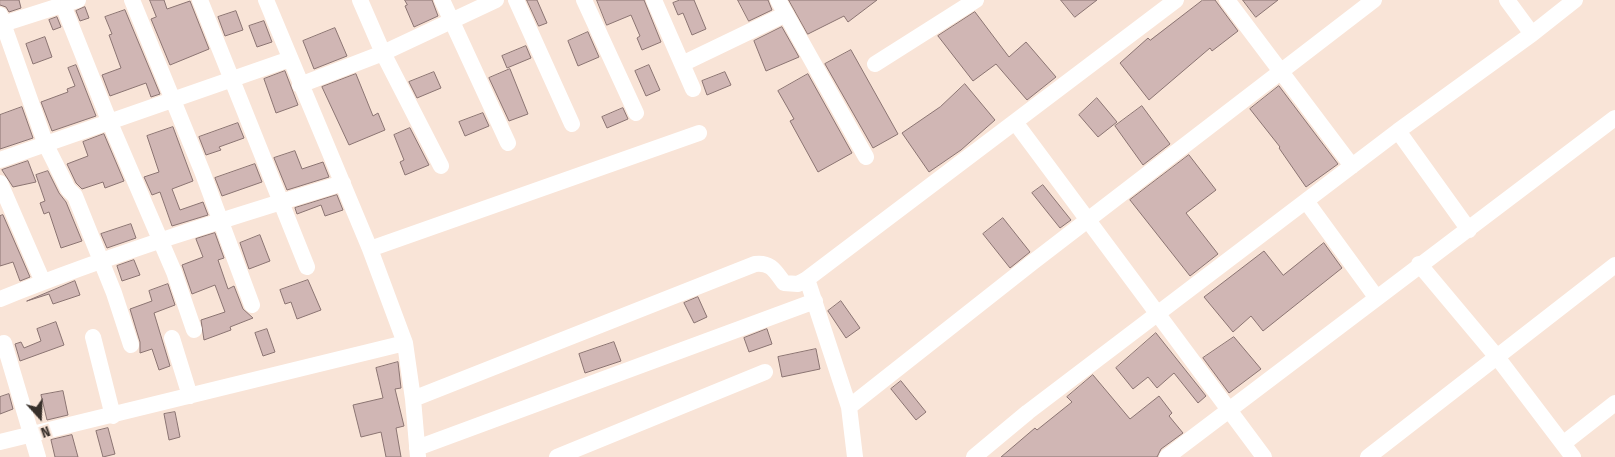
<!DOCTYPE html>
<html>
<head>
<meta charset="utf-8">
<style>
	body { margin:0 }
	#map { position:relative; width:1615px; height:457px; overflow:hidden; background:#f9e4d7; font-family:"Fira Sans Condensed",sans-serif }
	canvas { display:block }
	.north { position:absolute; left:15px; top:392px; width:50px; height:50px; -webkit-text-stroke:4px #f9e4d7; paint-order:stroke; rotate:160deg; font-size:14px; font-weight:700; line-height:20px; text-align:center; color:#372f2a }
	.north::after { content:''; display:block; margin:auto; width:18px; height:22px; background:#372f2a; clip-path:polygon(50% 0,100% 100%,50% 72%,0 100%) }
</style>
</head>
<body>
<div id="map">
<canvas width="1615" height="457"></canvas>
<div class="north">N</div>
</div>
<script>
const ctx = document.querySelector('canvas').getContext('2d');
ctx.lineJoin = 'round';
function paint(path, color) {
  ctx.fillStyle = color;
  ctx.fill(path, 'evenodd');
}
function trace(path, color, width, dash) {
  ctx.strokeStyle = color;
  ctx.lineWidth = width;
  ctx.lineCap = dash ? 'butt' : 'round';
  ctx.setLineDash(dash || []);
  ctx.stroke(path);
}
const building = new Path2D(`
	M0 0H19L21 8 9 12 6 7 0 5Z
	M150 0H164L167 9 190 1 209 49 170 65 151 19 156 17Z
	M405 0H432L438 16 414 27 405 6 407 5Z
	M527 0H537L547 23 539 26Z
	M597 0H644L661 42 642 50 637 38 640 36 631 15 607 25Z
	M680 0H694L706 29 692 35 683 13 678 15 673 3Z
	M738 0H768L772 10 749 21Z
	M789 0H877L848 22 844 16 808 34Z
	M1061 0H1097L1075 17Z
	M1203 0H1215L1238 31 1212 51 1210 48 1149 100 1120 63 1148 38 1150 40Z
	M1243 0H1278L1256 17Z
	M85 7 89 18 80 21 76 11Z
	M125 10 160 94 151 97 146 83 110 96 102 75 121 68 109 35 112 34 105 17Z
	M236 11 243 30 225 36 218 17Z
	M975 12 1009 57 1026 42 1056 77 1027 100 996 64 973 81 938 36Z
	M57 17 61 27 53 30 49 20Z
	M264 21 272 42 257 47 249 26Z
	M782 27 799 57 766 71 754 41Z
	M335 28 347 56 314 69 303 41Z
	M588 32 599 57 578 66 568 41Z
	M45 37 52 57 33 64 26 44Z
	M526 46 531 58 507 68 502 56Z
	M851 50 898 134 873 148 825 64Z
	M76 65 96 116 52 131 41 102 68 92 67 89 75 86 68 68Z
	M649 65 660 90 646 96 635 71Z
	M510 69 528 114 509 121 489 78Z
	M285 71 298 105 276 113 264 79Z
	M434 72 441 88 417 98 409 82Z
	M725 72 731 85 707 95 702 81Z
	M356 74 373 116 378 113 385 130 349 145 322 87Z
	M808 74 852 153 818 172 790 121 794 119 778 91Z
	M965 84 995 120 961 150 929 172 902 133 940 107Z
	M1279 86 1338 164 1306 187 1279 148 1280 147 1250 109Z
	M1097 98 1117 122 1098 137 1079 115Z
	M1142 106 1170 144 1143 165 1115 126Z
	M22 107 33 138 0 149V115Z
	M623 108 628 119 607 128 602 117Z
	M483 113 489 126 465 136 459 122Z
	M238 123 244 138 219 147 221 150 206 155 199 137Z
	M173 127 193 181 172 189 180 210 203 202 208 215 172 226 160 192 152 195 144 177 159 172 147 136Z
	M410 128 429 165 405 175 400 162 404 160 394 135Z
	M104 134 124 181 105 188 103 182 82 189 76 183 67 164 88 156 83 142Z
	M295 151 302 169 323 162 329 177 287 190 274 158Z
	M1189 155 1216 190 1186 213 1218 254 1190 276 1130 200Z
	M28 161 36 182 13 187 2 170Z
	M255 164 262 182 222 196 215 178Z
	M48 171 59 193 66 202 82 241 61 248 49 212 44 214 40 203 45 201 36 175Z
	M1043 185 1071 220 1060 228 1032 193Z
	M337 195 343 210 325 216 321 205 297 214 295 208Z
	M3 215 30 277 20 281 13 262 0 266V216Z
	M1003 218 1030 252 1010 268 983 234Z
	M131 224 136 238 107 248 101 234Z
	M215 233 224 258 218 260 228 289 234 286 243 309 253 318 230 327 231 330 204 340 201 320 225 312 215 285 192 294 182 265 203 257 196 239Z
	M260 235 270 261 249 269 240 243Z
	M1324 243 1342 268 1263 331 1251 316 1233 332 1204 297 1264 251 1283 275Z
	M134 260 140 275 122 281 117 266Z
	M308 280 321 310 297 319 291 302 285 304 280 290Z
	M75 281 80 295 53 304 49 294 27 301Z
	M168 284 175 305 154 313 170 366 159 370 152 349 140 353V342L130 309 152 301 149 291Z
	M698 297 707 317 694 323 684 303Z
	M841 301 860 328 846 338 828 311Z
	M56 322 64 345 20 361 15 344 21 342 24 348 41 341 37 329Z
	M267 329 275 352 263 356 255 333Z
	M767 329 772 344 749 352 744 338Z
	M1156 333 1206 396 1198 403 1174 373 1157 388 1148 377 1133 389 1116 368Z
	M1234 337 1261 369 1229 393 1203 358Z
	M614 342 621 361 585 373 579 354Z
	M816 349 820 369 782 377 778 357Z
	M398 362 401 388 395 389 404 426 396 428 401 457H386L381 432 361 437 353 405 383 398 376 368Z
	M1093 375 1130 419 1159 396 1172 413 1169 416 1183 433 1161 449 1157 457H1001L1035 428 1037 430 1072 402 1067 397Z
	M901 381 926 412 916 420 891 389Z
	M63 391 68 415 47 420 41 395Z
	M9 394 13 409 0 414V397Z
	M175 412 180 437 169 440 164 414Z
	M108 428 115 454 103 457 96 431Z
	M72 435 78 457H55L51 440Z`);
paint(building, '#d0b6b4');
trace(building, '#8b7472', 1);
trace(new Path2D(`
	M61 0 110 123 174 272 194 330
	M132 0 202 171 252 305
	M200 0 307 267
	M266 0 370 249 405 343 413 399 418 457
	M360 0 383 53 441 166
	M442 0 508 143
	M516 0 572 124
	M584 0 636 113
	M654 0 693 89
	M778 0 866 157
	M1227 0 1352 166
	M1507 0 1532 34
	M0 15 46 145 68 189 75 196 114 293 131 345
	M0 25 78 0
	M682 64 786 14
	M875 64 976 0
	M300 85 383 53 496 0
	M1015 122 1264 457
	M1398 131 1469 230
	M0 160 290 59
	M0 183 43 282
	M1306 201 1376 297
	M370 249 699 133
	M1419 264 1497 357 1573 457
	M807 279 1176 0
	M0 299C112 254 228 218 343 183
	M93 337 113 416
	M172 338 190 396
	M4 343 38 457
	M413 399 755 264C771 262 775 271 784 283L798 284 807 279 849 407 855 457
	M849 407 1033 262 1374 0
	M0 442 405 343
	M1564 443 1615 403
	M417 448 815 301
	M557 457 765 372
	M974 457 1028 412 1398 131 1532 34 1575 0
	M1167 457 1615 118
	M1368 457 1615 265`), '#fff', 16);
</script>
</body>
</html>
